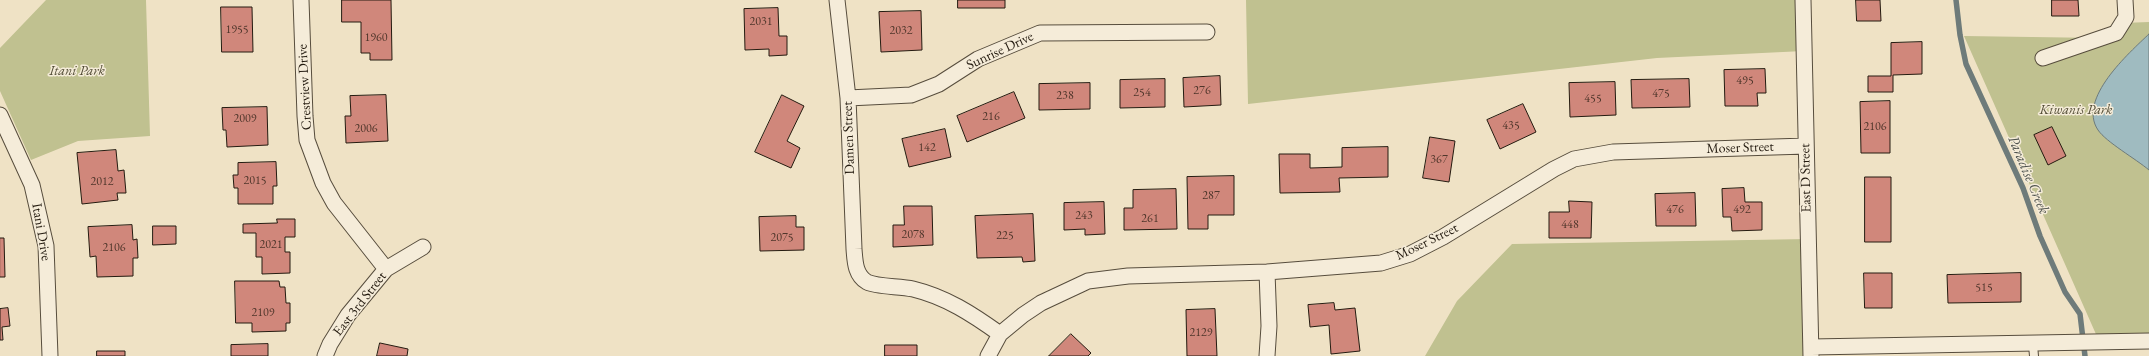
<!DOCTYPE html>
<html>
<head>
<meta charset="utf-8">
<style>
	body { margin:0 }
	canvas { display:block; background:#efe2c5 }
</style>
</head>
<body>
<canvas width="2149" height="356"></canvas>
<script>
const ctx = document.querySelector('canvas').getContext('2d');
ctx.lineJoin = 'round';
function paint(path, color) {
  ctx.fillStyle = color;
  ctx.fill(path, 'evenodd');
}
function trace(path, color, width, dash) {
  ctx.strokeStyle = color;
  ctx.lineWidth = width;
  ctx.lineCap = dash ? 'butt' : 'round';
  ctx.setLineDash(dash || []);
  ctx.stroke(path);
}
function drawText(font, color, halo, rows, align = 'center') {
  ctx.font = font + ' "EB Garamond",serif';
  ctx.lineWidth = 3;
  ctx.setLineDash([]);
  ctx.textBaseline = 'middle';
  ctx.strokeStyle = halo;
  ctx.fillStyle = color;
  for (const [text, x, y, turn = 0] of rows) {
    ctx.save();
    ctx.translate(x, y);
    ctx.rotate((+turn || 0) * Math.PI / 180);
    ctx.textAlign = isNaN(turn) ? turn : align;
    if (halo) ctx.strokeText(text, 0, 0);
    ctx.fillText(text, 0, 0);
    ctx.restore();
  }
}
paint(new Path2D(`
	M46 0H146L150 136 78 141 31 160 0 91V48Z
	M1246 0H1803L1804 51 1657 58 1248 104Z
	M2149 22V341H2099L1964 36 2100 38 2123 23Z
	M1808 239 1811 356H1425L1457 301 1512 244Z`), '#c0c190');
const water = new Path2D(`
	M2149 34V170C2136 159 2106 142 2098 130 2077 99 2129 53 2149 34Z`);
paint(water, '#9fbbc0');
trace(water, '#6e7b7a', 1);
trace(new Path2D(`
	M1956 0 1960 35 1966 64 2023 188 2040 236 2065 292 2080 314 2085 356`), '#6e7b7a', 5.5);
const building = new Path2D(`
	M342 0H391L392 60H370V53H361V22H342Z
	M958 0H1005V8H958Z
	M1856 0H1880L1881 21H1857Z
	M2052 0H2078L2079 16H2052Z
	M221 7H252L253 52H222Z
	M778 8 779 36H787V55L769 56V49L745 50 744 9Z
	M921 11 922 50 881 52 879 12Z
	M1922 42V74L1893 75V92H1868V76H1891V43Z
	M1765 69 1766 93H1757L1758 106H1725L1724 70Z
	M1220 76 1221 105 1184 107 1183 78Z
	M1165 79V107L1120 108V80Z
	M1689 79 1690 107 1632 108 1631 80Z
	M1615 82 1616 115 1570 117 1569 83Z
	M1090 83V109L1039 110V84Z
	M1014 92 1025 118 967 142 957 116Z
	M386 95 388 141 346 143 345 116H351L350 96Z
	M782 95 804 106 787 141 800 148 791 168 755 152Z
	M1890 101V153H1861L1860 102Z
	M1523 104 1536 132 1500 149 1487 120Z
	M267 107 268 145 227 147 226 130H223L222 108Z
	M2052 127 2066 156 2048 165 2034 135Z
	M945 129 951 157 909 167 902 139Z
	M1430 137 1455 141 1449 182 1423 178Z
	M1388 147V177L1339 178 1340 192 1280 193 1279 154H1310V168L1342 167V148Z
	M116 150 118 171 124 170 126 193H117L118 200 82 204 77 153Z
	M276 162 277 186H273V204H238V188H234L233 175H238V163Z
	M1234 176V215H1208V229H1188L1187 177Z
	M1865 177H1891V242H1865Z
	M1744 188 1745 202H1762V230L1732 231 1731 217H1723L1722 189Z
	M1176 189 1177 229 1124 230V208H1133V190Z
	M1695 193 1696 226H1656L1655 194Z
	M1569 201 1592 202 1591 238H1549V212H1569Z
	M1104 202 1105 234 1085 235V229L1064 230V203Z
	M904 206H932L933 245 893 247V225H904Z
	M1033 214 1035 261 1023 262 1022 257 977 258 975 216Z
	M796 216V227H804V250L760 251 759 217Z
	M277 219H295V237H285V252H290V273L262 274V257H256V233H243V224L277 223Z
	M132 225 133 240 137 239 138 258H133V276L97 277 96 256 90 257 88 227Z
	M153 226H176V244L153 245Z
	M0 238H4L5 277H0Z
	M1864 273H1892V308H1865Z
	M2021 273V302L1948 303 1947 275Z
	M235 281H279L280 287H285L286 303H290V323H286V331L252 332V323H236Z
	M1334 303 1335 310 1355 308 1360 351 1331 354 1329 325 1310 327 1308 305Z
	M8 308 10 326 2 327 3 340H0V309Z
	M1215 309 1217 356H1187L1186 310Z
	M1071 334 1091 353 1088 356H1049Z
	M380 343 408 349 407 356H377Z
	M268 344V356H231V345Z
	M885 345H917V356H885Z
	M97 351H125V356H97Z`);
paint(building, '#d0877b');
trace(building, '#241b10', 1);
const service = new Path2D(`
	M2033 345 2034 356`);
const minor = new Path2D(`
	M301 0 305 116 307 140 323 183 334 203 386 269
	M837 0 848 98 854 249C855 261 855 275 867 282 877 287 900 286 913 289 946 297 972 314 1000 334
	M1803 0 1811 356
	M2043 58 2116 33 2126 17 2125 0
	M848 98 911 95 939 84 978 59 1040 33 1207 32
	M0 115 32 185 46 246 50 356
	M1811 347 2149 341
	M325 356 330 344 348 315 386 269 423 247
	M988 356 1000 334 1023 315 1041 303 1088 281 1128 276 1267 272 1381 263 1410 254 1443 237 1554 169 1574 159 1613 152 1806 146
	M1267 356 1269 326 1267 272`);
trace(service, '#574d3d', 10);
trace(minor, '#574d3d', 17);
trace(service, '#f5ecd9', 8);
trace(minor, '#f5ecd9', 15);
drawText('12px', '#4f362b', null, [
	["2031",761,22],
	["1955",237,30],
	["2032",901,31],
	["1960",376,38],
	["495",1745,81],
	["276",1202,91],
	["254",1142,93],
	["475",1661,94],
	["238",1065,96],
	["455",1593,99],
	["216",991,117],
	["2009",245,119],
	["435",1511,126],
	["2106",1875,127],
	["2006",366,129],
	["142",927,148],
	["367",1439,160],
	["2015",255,181],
	["2012",102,182],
	["287",1211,196],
	["476",1675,210],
	["492",1742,210],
	["243",1084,216],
	["261",1150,219],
	["448",1570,225],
	["2078",913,235],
	["225",1005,236],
	["2075",782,238],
	["2021",271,245],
	["2106",114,248],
	["515",1984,288],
	["2109",263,313],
	["2129",1201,333]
]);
drawText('14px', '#241b10', '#f5ecd9', [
	["Sunrise Drive",1000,51,-25],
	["Crestview Drive",305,87,-93],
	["Damen Street",849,138,-92],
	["Moser Street",1740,148,-2],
	["East D Street",1806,178,-91],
	["Itani Drive",41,232,80],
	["Moser Street",1427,242,-26],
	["East 3rd Street",360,304,-52]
]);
drawText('italic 14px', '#534d36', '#f5ecd9', [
	["Itani Park",77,71],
	["Kiwanis Park",2076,110]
]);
drawText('italic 15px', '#4f534e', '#f5ecd9', [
	["Paradise Creek",2028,175,67]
]);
</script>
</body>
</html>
